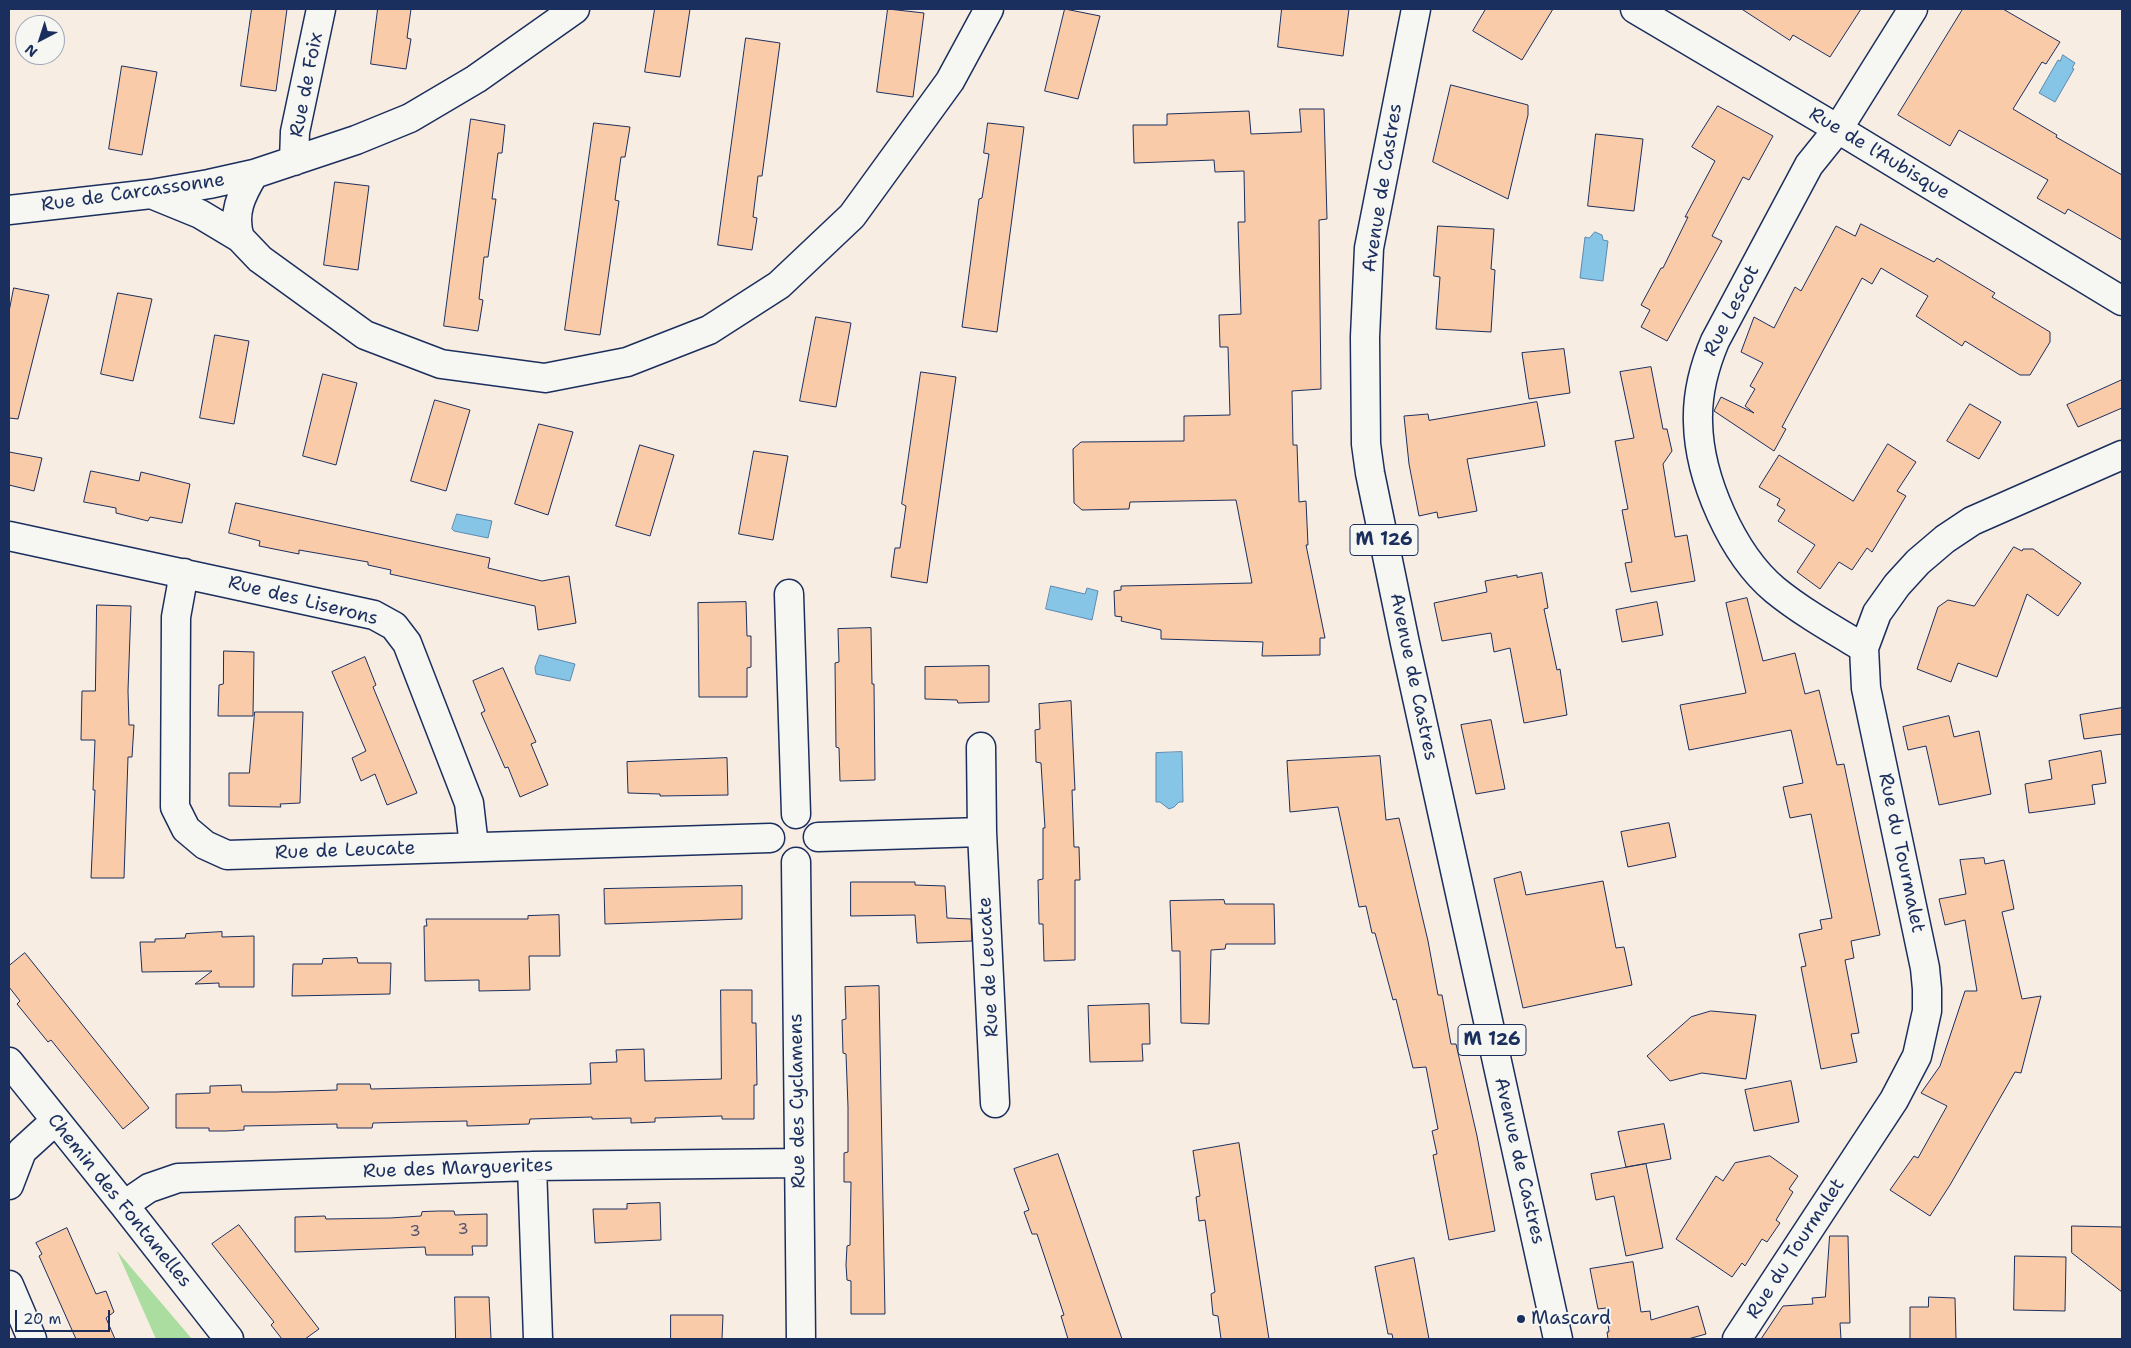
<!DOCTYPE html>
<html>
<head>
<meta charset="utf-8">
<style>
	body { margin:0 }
	#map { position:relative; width:2131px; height:1348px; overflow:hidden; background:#f7ede3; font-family:"Shantell Sans",sans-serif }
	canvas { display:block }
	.frame { position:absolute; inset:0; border:10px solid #1b2f5e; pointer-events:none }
	.north { position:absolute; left:15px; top:15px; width:50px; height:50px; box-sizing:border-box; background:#f6f6f2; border:1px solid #9ea6b7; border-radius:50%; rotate:220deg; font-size:14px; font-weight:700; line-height:20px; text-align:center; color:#1b2f5e }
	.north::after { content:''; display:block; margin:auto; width:18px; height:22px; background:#1b2f5e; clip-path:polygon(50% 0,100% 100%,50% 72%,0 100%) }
	.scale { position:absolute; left:15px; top:1310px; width:95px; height:22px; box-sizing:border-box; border:2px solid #1b2f5e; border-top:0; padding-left:6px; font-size:15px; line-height:18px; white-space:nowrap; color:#1b2f5e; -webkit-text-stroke:4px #f6f6f2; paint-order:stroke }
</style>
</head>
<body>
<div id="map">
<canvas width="2131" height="1348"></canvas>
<div class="frame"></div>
<div class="north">N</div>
<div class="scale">20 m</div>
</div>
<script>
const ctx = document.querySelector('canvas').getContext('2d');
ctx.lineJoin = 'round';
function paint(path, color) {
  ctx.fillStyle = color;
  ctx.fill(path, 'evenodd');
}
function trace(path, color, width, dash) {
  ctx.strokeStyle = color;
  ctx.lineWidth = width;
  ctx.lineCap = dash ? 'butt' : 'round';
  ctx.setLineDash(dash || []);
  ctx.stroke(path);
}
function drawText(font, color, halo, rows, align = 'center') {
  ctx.font = font + ' "Shantell Sans",sans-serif';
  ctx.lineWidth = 4;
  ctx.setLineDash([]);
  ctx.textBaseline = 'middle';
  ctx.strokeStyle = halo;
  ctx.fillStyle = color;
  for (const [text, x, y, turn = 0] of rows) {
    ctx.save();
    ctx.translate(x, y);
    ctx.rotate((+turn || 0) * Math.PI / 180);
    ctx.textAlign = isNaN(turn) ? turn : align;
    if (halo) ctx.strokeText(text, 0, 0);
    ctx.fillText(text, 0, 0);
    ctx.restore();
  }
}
paint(new Path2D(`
	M117 1251 192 1339H156Z`), '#aadd9f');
const water = new Path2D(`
	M2063 55 2075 63 2072 68 2074 69 2055 102 2039 93 2058 60 2060 61Z
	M1595 232 1602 235 1603 240 1608 241 1603 281 1580 278 1585 237 1589 238Z
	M457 514 492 521 488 538 454 531 452 529Z
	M1051 586 1085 594 1087 588 1098 591 1092 620 1046 609Z
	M540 655 575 664 570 681 536 674 535 668Z
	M1182 752 1183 802H1179L1174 807 1169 809 1160 802H1156V753Z`);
paint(water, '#86c5e6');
trace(water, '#5b89b0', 1);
const building = new Path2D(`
	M252 9H287L276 91 241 86Z
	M378 9H411L407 38 411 39 406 69 371 64Z
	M655 9H690L680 77 645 72Z
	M888 9 924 13 913 97 877 92Z
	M1065 9 1100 16 1078 99 1045 91Z
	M1282 9H1349L1343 56 1278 47Z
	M1486 9H1553L1522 60 1473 31Z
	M1742 9H1861L1830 57 1793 35 1790 40Z
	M1963 9H2003L2060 42 2046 64 2042 62 2013 109 2057 135 2056 137 2122 175V240L2068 209 2065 214 2037 198 2048 180 1959 130 1950 146 1898 115Z
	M746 38 780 43 762 176H758L753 217 757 218 752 250 718 245Z
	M122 66 157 72 142 155 109 149Z
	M1451 85 1528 105V115L1508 199 1433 162Z
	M1718 106 1773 136 1749 180 1743 177 1712 236 1722 241 1667 341 1641 327 1650 310 1641 305 1661 268H1663L1688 217H1685L1715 161 1692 147Z
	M1300 109H1324L1327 219 1319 220 1321 389 1292 391 1293 445H1297L1299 502 1306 501 1308 545H1306L1325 638H1320V655L1262 656 1263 642 1161 639V630L1121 621 1122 617 1115 616 1114 591 1121 590V586L1252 583 1236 500 1130 502 1129 509 1082 510 1074 503 1073 449 1081 442 1184 441V416L1230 415 1228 347H1220L1219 315 1241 314 1238 222H1245L1244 171 1215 172 1214 160 1134 163 1133 125H1167V114L1249 111 1251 134 1301 132Z
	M471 119 505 125 502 153H498L492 199H496L488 257H484L479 299 483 300 478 331 444 326Z
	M594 123 630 127 625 157H621L615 200 619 201 600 335 565 330Z
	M988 123 1024 127 997 332 962 327 979 199 982 198 989 154 984 153Z
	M1596 134 1643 139 1634 211 1588 206Z
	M335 182 369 186 358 270 324 265Z
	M1861 224 1934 262 1937 258 1995 293 1992 297 2050 332V342L2030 375H2020L1965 341 1962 346 1916 316 1928 296 1881 268 1872 284 1862 278 1782 427 1786 429 1774 451 1714 411 1721 397 1754 413 1745 406 1755 389 1750 386 1763 363 1741 352 1754 317 1774 328 1795 287 1801 291 1836 226 1855 236Z
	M1438 226 1494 229 1491 269 1495 270 1491 332 1436 329 1440 277 1434 276Z
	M14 288 49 295 18 419 9 418V312Z
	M118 293 152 299 133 381 101 374Z
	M816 317 851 323 836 407 800 401Z
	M215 335 249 341 234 424 200 418Z
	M1564 349 1570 393 1529 399 1522 353Z
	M1651 367 1663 429H1667L1672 451 1663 464 1675 537 1687 535 1695 581 1631 592 1625 563 1632 562 1622 510 1628 509 1615 441 1634 438 1620 372Z
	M921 372 956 377 927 583 891 577 895 548H900L906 506 902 504Z
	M323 374 357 383 336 465 303 456Z
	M2122 380V408L2078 427 2067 405Z
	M435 400 470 410 446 491 411 481Z
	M1537 402 1545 446 1467 459 1477 511 1438 518 1437 512 1419 516 1409 464 1404 416 1428 414 1429 420Z
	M1970 404 2001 422 1979 459 1947 441Z
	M539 424 573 432 548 515 515 504Z
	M1888 444 1916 462 1897 491 1906 496 1872 552 1867 548 1852 570 1839 562 1820 589 1797 572 1815 545 1778 521 1785 510 1777 505 1780 499 1759 487 1779 455 1853 501Z
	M640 445 674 455 650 536 616 526Z
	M754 451 788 456 773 540 739 534Z
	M9 452 42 458 34 491 9 485Z
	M91 471 139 481 141 472 190 484 182 523 150 517 148 521 116 513V508L84 502Z
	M236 503 490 558 488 568 542 581 569 576 576 623 538 630 535 606 390 574 391 570 368 565V562L299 550V554L259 546 260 541 229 533Z
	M2014 547 2022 551 2023 549H2033L2081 583 2058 616 2027 594 1997 677 1958 663 1951 682 1917 669 1938 607 1948 600 1974 606Z
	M1542 573 1548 608 1544 609 1557 670 1560 669 1567 715 1524 723 1510 648 1494 652 1491 633 1442 641 1434 603 1487 592 1485 581 1517 575V577Z
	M1747 598 1763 661 1795 653 1805 694 1819 690 1837 765 1844 764 1880 935 1851 941 1854 958 1845 960 1859 1033 1851 1034 1857 1062 1821 1069 1801 967 1806 966 1799 934 1822 929 1820 920 1832 918 1811 814 1790 818 1783 787 1803 783 1791 730 1689 750 1680 705 1746 693 1726 603Z
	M746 602 747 636H751V667L747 668V697H699L698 603Z
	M1657 602 1663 635 1622 642 1616 610Z
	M97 605 131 606 128 691 129 725H134L132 757H128L124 878H91L95 790H93L95 740H81L82 691H95Z
	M871 628 872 684H874L875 780 840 781 839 748 836 747 835 663 839 662 838 629Z
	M224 651 254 652 253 716H218L219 685 223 684Z
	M365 657 376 685 373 687 417 793 387 805 375 774 361 781 352 758 366 751 332 672Z
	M989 666V702L958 703 957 700 925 699V667Z
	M503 668 536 742 531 744 548 785 520 797 508 767 505 768 481 713 485 711 473 681Z
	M1071 701 1075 790H1072L1074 847H1079L1080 880H1075V960L1044 961 1043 924H1039L1038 880 1043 879V828H1045L1041 763 1036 762 1035 730 1040 729 1039 704Z
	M2122 708V734L2084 739 2080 715Z
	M255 712H303L300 803 280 804 281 807 229 806V773H249Z
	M1949 716 1954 737 1979 731 1991 794 1939 805 1926 746 1908 750 1903 727Z
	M1491 720 1505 789 1476 794 1461 725Z
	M2101 751 2106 783 2092 785 2095 804 2029 813 2025 784 2052 779 2049 761Z
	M1380 756 1386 820 1399 818 1428 941 1438 995H1442L1451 1044H1456L1477 1136 1495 1231 1449 1240 1433 1155 1437 1154 1432 1131 1438 1129 1426 1067 1413 1068 1396 999 1393 1000 1375 933H1372L1366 906 1359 907 1338 807 1290 812 1287 761Z
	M727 758 728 795 660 796V794L628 793 627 762Z
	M1669 823 1676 857 1628 867 1621 832Z
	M1984 858 1985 864 2004 860 2014 909 2002 912 2022 999 2041 996 2021 1073 2015 1072 1950 1185 1930 1216 1890 1190 1914 1156 1918 1158 1947 1106 1921 1093 1940 1066 1965 991H1977L1965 920 1945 925 1939 899 1966 894 1960 860Z
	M1521 872 1526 895 1603 881 1616 948 1624 947 1632 985 1523 1008 1494 879Z
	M851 882H915V885L945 886 947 918 971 919 972 941 917 943 915 915 851 916Z
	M742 886V919L605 924 604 889Z
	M1224 900 1225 904H1274L1275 944H1226L1225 949 1211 950 1209 1024 1181 1023 1180 951H1172L1170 901Z
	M559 915 560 956H529L530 990 479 991V980L425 981 424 926H427L426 919H528V916Z
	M222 932V937L254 936V987H219V983L195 984 212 971 142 972 140 942H155V939L185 938 186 934Z
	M25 953 149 1108 123 1129 51 1040 48 1042 17 1004 20 1001 9 987V966Z
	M357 958 358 963H391L390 994 292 996 293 964H322L323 959Z
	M879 986 885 1314H851V1281L847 1280 846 1265 847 1246 850 1245 851 1182H844V1153L848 1152V1107L846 1054 843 1053 842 1020 846 1019 845 987Z
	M721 990H752V1023H756L757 1085H754V1119H722V1116L655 1118V1122L631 1123V1118L592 1119V1117L530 1119 529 1124 467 1126V1121L413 1122 373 1123 372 1128H337V1124L244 1126V1130L226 1131H209V1128H176V1094L210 1093V1086L241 1085 242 1092H276L337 1090V1084H370L371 1089 591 1084 590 1063 617 1062 616 1050 644 1049 645 1081 721 1079Z
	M1149 1004 1150 1044H1142L1143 1061 1090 1062 1088 1006Z
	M1711 1011 1756 1015 1746 1079 1702 1073 1670 1081 1647 1056 1691 1017Z
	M1791 1081 1799 1122 1754 1131 1745 1090Z
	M1664 1124 1671 1159 1626 1167 1618 1132Z
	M1239 1143 1269 1339H1221L1218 1316 1213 1315 1211 1294 1215 1292 1205 1220 1199 1221 1196 1197 1200 1196 1193 1151Z
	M1058 1154 1122 1339H1068L1061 1316 1064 1315 1037 1234H1032L1024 1212 1029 1210 1014 1169Z
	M1770 1156 1798 1176 1789 1189 1793 1192 1776 1220 1780 1223 1767 1242 1762 1239 1745 1266 1742 1263 1732 1277 1676 1239 1716 1176 1723 1181 1735 1163Z
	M1646 1164 1663 1248 1626 1256 1614 1196 1596 1200 1591 1174Z
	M660 1203 661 1240 595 1243 593 1209H627V1204Z
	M439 1211H454L455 1215 487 1214V1246H472L473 1255H426L425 1247 295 1252V1217L325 1216 326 1219 390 1218 421 1216 422 1212Z
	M239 1225 319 1329 305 1339H282L271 1325 274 1322 212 1244Z
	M2072 1226 2122 1227V1292L2072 1253Z
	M67 1228 96 1294 106 1291 114 1312 106 1318 115 1339H76L39 1256 42 1254 36 1243Z
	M1830 1236H1848L1850 1323H1840L1841 1339H1761L1783 1306 1813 1304 1812 1298 1825 1297Z
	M2015 1256 2066 1257 2065 1311 2014 1310Z
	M1414 1258 1429 1339H1393L1392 1334H1388L1375 1267Z
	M1633 1262 1641 1312 1650 1311 1651 1320 1698 1306 1706 1334 1688 1339H1608L1607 1332H1609L1606 1308 1598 1309 1590 1269Z
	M455 1297H489L491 1339H456Z
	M1929 1297 1955 1298 1956 1339H1910V1307H1928Z
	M671 1315H723L722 1339H671Z`);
paint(building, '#facba9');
trace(building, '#1b2f5e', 1);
const minor = new Path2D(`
	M1635 9 1838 129 2122 301
	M294 161 295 132 321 9
	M151 194 200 214 240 238 260 259 365 335 441 364 545 378 627 362 709 330 779 285 852 216 950 81 989 9
	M9 210 151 194 209 184 254 174 356 140 410 118 476 79 575 9
	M240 238C232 214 241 195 254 174
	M9 536 374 615 394 626 407 643 469 803 474 846
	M184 573 176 617 175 807 186 829 205 845 227 855 770 838
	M789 594 796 814
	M1864 648C1834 630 1802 612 1775 590 1732 554 1699 478 1698 422 1697 393 1704 367 1715 341L1809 165 1838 129 1913 9
	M981 747 982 832 995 1103
	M818 837 982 832
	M796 862 801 1339
	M9 1062 124 1205 229 1339
	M532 1166 538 1339
	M9 1185 22 1151 55 1121
	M124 1205 149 1188 178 1178 532 1166 799 1163
	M9 1285 32 1339
	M1737 1339 1894 1100 1917 1056 1927 1011V989L1925 968 1866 688 1864 648 1877 613 1897 585 1918 562 1945 539 1972 521 2122 455`);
const primary = new Path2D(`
	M1416 9 1369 248 1365 337 1366 444 1370 473 1405 643 1558 1339`);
trace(minor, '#1b2f5e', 31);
trace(primary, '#1b2f5e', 31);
trace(minor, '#f6f6f2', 28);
trace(primary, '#f6f6f2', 28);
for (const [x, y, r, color] of [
	[1521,1319,5,"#1b2f5e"]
]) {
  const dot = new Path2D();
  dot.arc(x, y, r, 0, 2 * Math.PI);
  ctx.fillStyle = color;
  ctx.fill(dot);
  trace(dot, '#f6f6f2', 2);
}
drawText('16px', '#535671', null, [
	["3",463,1230],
	["3",415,1232]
]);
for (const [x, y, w] of [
	[1384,540,68],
	[1492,1040,68]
]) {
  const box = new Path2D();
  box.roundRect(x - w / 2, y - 15.5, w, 31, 4);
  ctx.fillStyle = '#f6f6f2';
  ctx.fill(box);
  trace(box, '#1b2f5e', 1);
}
drawText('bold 18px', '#1b2f5e', null, [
	["M 126",1384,540],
	["M 126",1492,1040]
]);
drawText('19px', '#1b2f5e', '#f6f6f2', [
	["Rue de Foix",307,85,-79],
	["Rue de l'Aubisque",1879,154,31],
	["Avenue de Castres",1383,188,-81],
	["Rue de Carcassonne",133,193,-8],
	["Rue Lescot",1732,311,-63],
	["Rue des Liserons",303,601,14],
	["Avenue de Castres",1413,677,78],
	["Rue de Leucate",345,851,-2],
	["Rue du Tourmalet",1901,853,78],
	["Rue de Leucate",989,967,-93],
	["Rue des Cyclamens",798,1101,-91],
	["Avenue de Castres",1519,1161,77],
	["Rue des Marguerites",458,1169,-2],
	["Chemin des Fontanelles",119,1201,51],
	["Rue du Tourmalet",1796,1249,-57]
]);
drawText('19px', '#1b2f5e', '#f6f6f2', [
	["Mascard",1531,1319]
], 'left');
</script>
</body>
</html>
